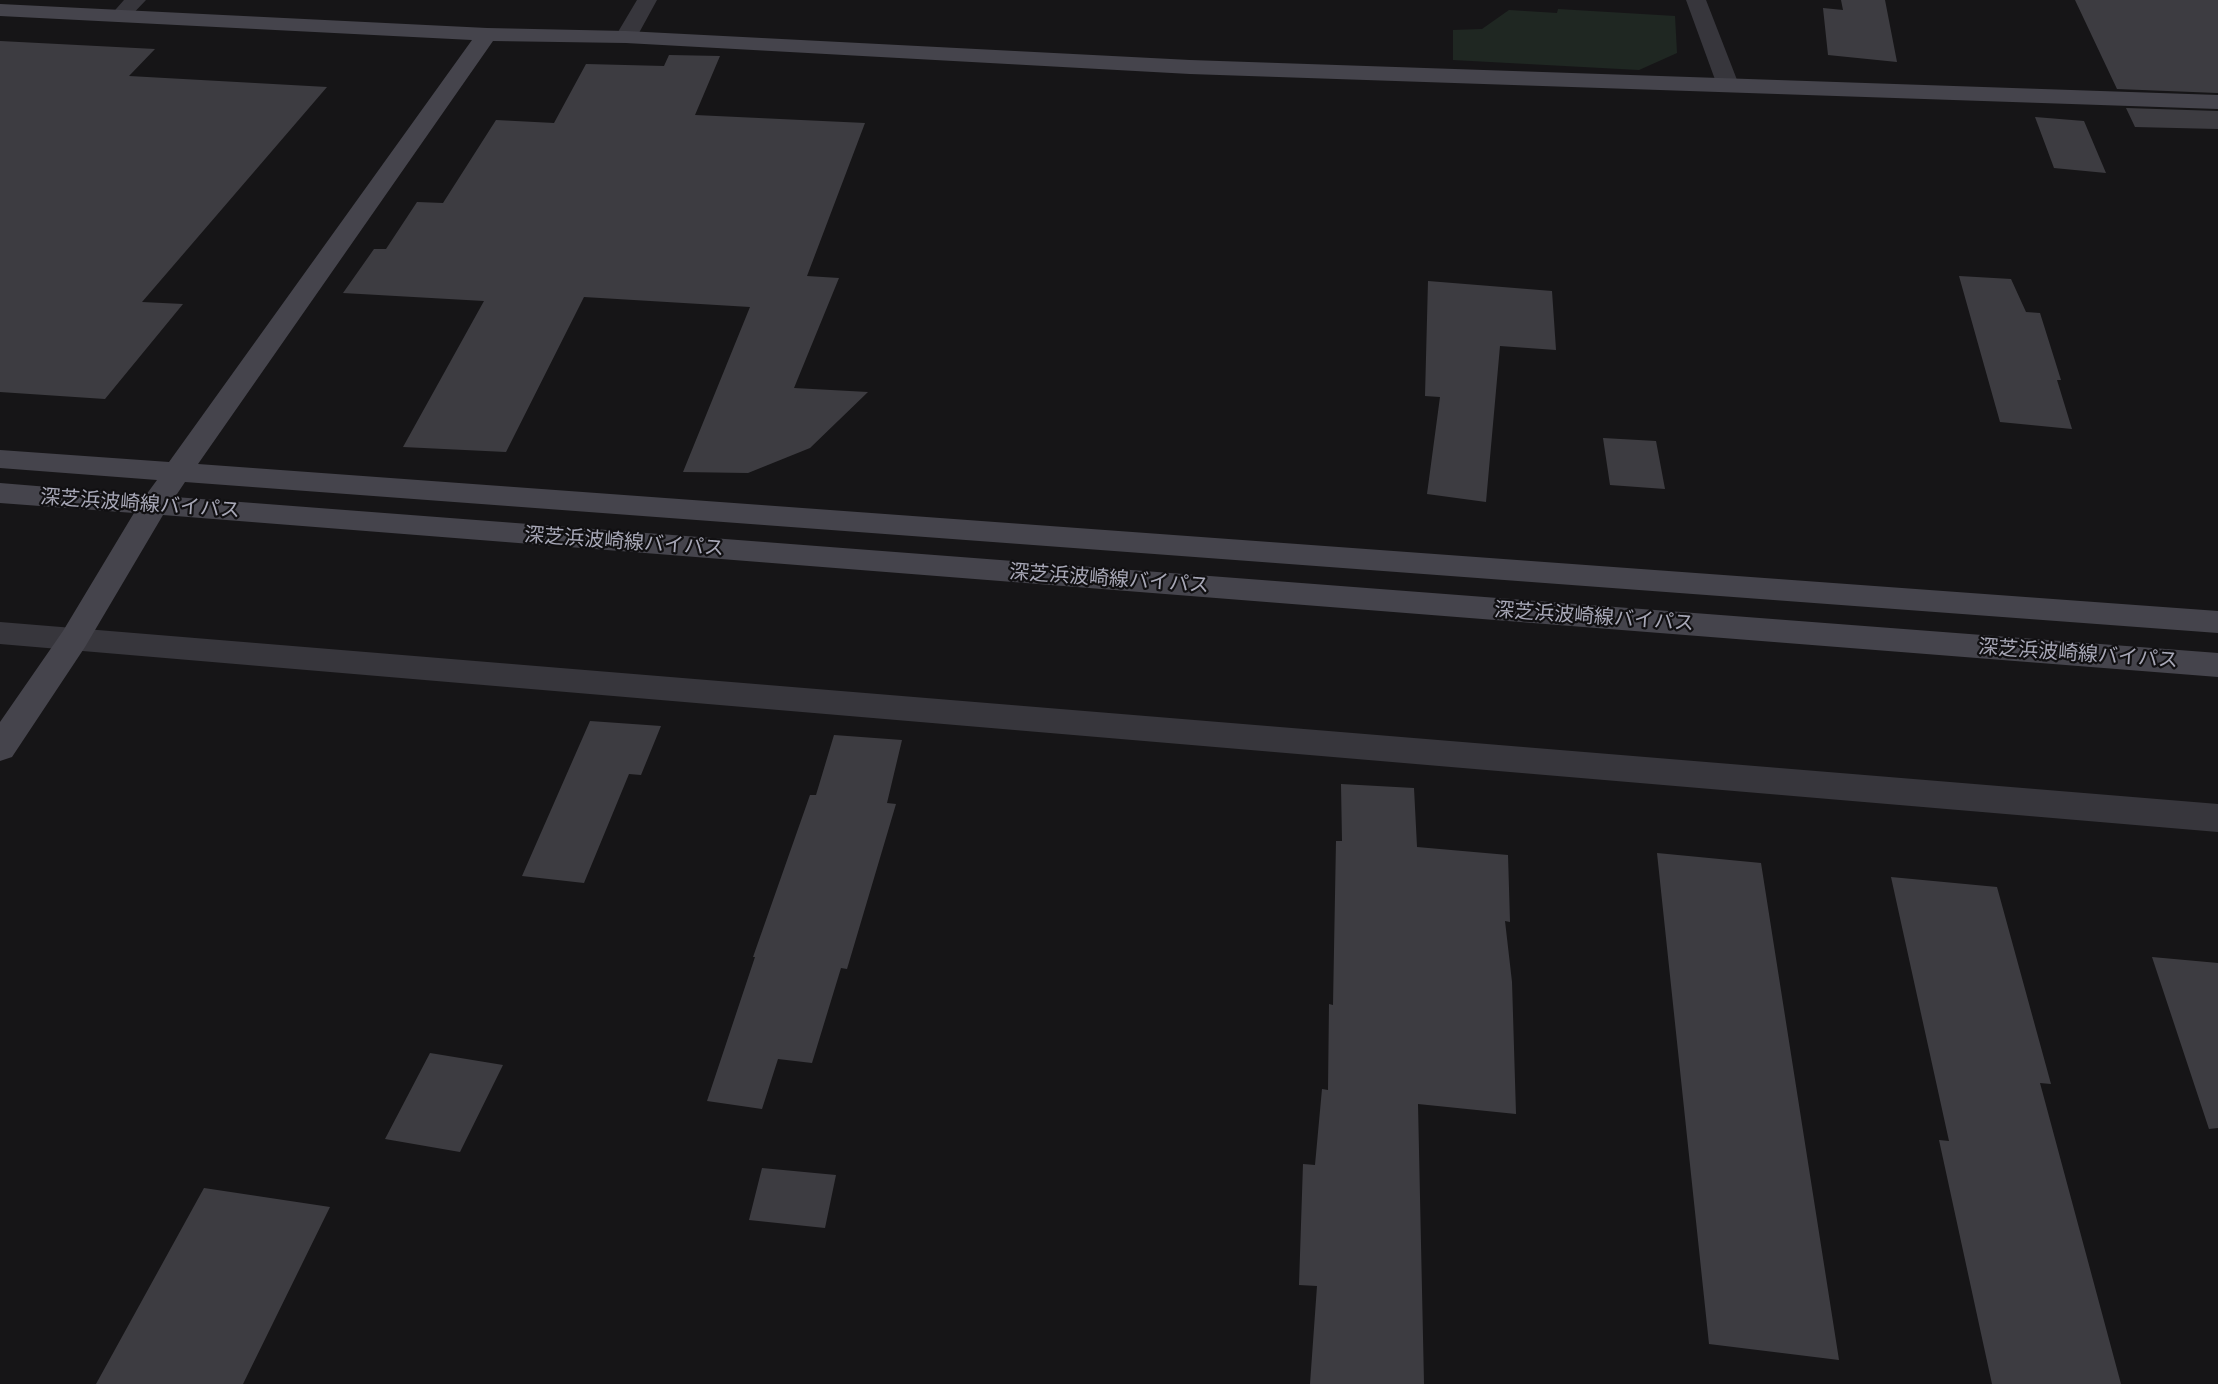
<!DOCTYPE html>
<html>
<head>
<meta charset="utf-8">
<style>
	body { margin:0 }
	canvas { display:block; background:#161517 }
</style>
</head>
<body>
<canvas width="2218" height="1384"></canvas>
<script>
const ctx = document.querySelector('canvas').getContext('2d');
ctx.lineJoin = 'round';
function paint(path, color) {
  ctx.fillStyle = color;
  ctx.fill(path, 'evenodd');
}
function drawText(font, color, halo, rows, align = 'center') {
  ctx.font = font + ' Inter,"Noto Sans JP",sans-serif';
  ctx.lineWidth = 4.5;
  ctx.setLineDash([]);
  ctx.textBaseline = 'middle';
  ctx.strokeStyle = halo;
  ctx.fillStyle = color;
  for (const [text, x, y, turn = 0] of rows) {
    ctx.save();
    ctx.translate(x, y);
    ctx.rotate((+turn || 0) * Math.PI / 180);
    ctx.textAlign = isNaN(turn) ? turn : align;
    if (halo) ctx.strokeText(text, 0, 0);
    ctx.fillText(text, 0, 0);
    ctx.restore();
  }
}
paint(new Path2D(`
	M1558 9 1675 16 1677 53 1639 70 1453 60V30L1482 29 1509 10 1557 13Z`), '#1f2722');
paint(new Path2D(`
	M1841 0H1885L1897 62 1828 55 1823 8 1843 10Z
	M2075 0H2218V93L2117 89Z
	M0 41 155 49 129 76 327 87 142 302 183 304 105 399 0 392Z
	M669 55 720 56 695 115 865 123 807 276 839 278 794 388 868 392 810 448 748 473 683 472 750 307 584 297 506 452 403 447 484 301 343 293 374 249H386L417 202 443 203 496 120 554 123 586 64 664 66Z
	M2126 108 2218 111V129L2135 127Z
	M2035 117 2084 121 2106 173 2054 168Z
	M1959 276 2011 279 2026 312 2040 313 2061 380H2057L2072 429 2000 422Z
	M1428 281 1552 291 1556 350 1500 346 1486 502 1427 494 1440 397 1425 396Z
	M1603 438 1656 441 1665 489 1610 485Z
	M590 721 661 726 641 775 629 774 584 883 522 876Z
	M834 735 902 740 887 803 896 804 847 969 841 968 812 1063 778 1059 762 1109 707 1101 755 957H753L810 795H816Z
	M1341 784 1414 788 1417 847 1508 855 1510 922 1505 921 1512 982 1516 1114 1418 1104 1424 1384H1310L1317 1286 1299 1285 1303 1164 1315 1165 1322 1089 1328 1090 1329 1004 1333 1005 1336 841H1342Z
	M1657 853 1761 863 1839 1360 1709 1344Z
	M1891 877 1997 887 2051 1084 2040 1083 2121 1384H1992L1939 1140 1949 1141Z
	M2152 957 2218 963V1128L2209 1129Z
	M430 1053 503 1065 460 1152 385 1139Z
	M762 1168 836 1175 825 1228 749 1220Z
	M204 1188 330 1207 243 1384H96Z`), '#3d3c41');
paint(new Path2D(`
	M124 0H146L126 21H112L109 17Z
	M637 0H657L634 42H618L615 37Z
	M1686 0H1706L1739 85 1736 90H1720L1717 85Z
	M0 622 2218 804V832L0 644Z`), '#37363c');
paint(new Path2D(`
	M0 4 487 28 626 31 1190 60 2218 95V109L1190 74 626 43 493 41 198 464 2218 611V633L185 482 175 497 2218 653V677L163 515 85 647 12 757 0 761V722L63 631 134 513 0 503V483L146 495 157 480 0 468V450L169 462 472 40 0 16Z`), '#45444c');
drawText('20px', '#a8a8b7', '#111012', [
	["深芝浜波崎線バイパス",140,504,4],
	["深芝浜波崎線バイパス",624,542,4],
	["深芝浜波崎線バイパス",1109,579,4],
	["深芝浜波崎線バイパス",1594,617,4],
	["深芝浜波崎線バイパス",2078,654,4]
]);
</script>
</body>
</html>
